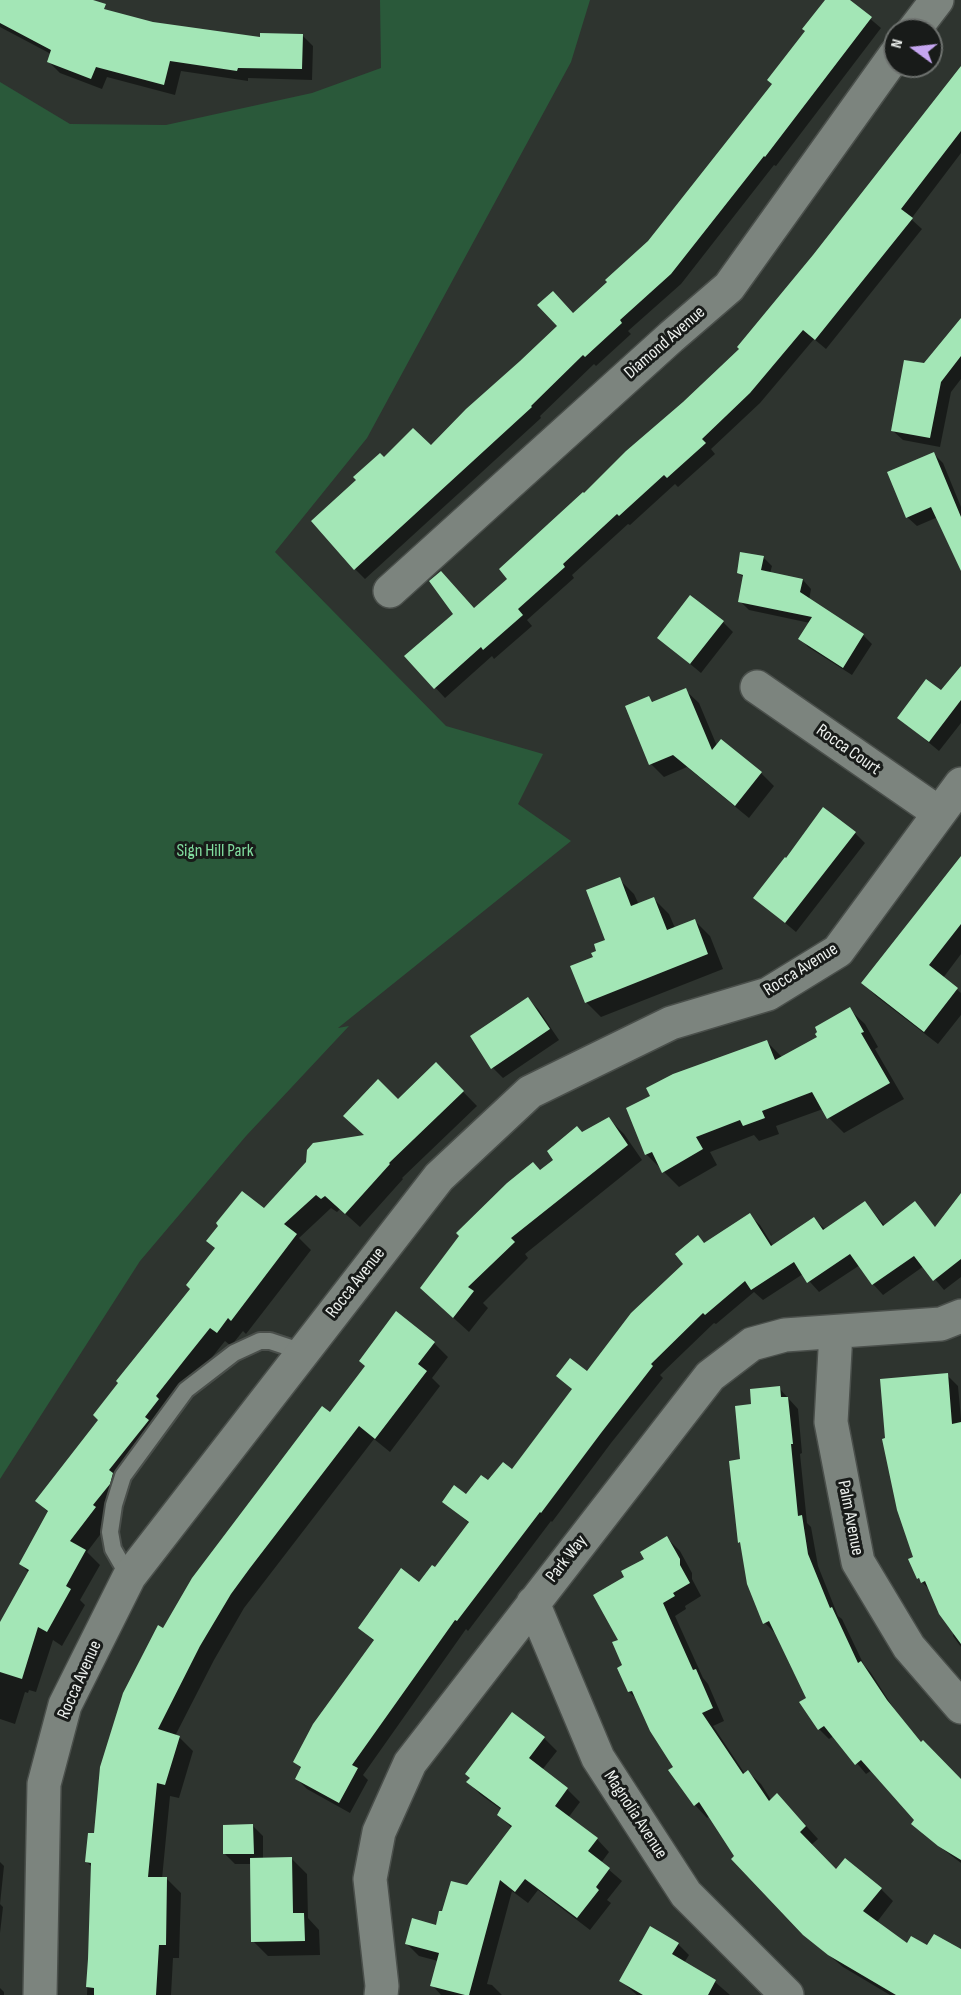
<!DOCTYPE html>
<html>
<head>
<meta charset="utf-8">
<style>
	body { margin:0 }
	#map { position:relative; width:961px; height:1995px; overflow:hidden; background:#2e342f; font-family:"Sofia Sans Condensed",sans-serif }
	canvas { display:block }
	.north { position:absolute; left:883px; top:18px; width:60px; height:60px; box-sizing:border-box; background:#181b19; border:2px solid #6d716e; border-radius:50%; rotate:285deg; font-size:16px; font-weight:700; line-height:24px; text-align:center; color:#edf1ee }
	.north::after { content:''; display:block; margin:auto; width:21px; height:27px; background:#c5a6f0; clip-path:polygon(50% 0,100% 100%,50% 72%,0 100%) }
</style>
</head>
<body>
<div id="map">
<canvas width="961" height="1995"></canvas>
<div class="north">N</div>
</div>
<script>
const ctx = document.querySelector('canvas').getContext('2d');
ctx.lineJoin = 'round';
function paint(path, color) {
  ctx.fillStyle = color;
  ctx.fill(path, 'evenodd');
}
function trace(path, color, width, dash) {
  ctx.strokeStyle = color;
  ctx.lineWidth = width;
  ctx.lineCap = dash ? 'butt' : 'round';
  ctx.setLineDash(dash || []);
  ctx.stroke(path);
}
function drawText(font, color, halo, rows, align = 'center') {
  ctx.font = font + ' "Sofia Sans Condensed",sans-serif';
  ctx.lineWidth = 6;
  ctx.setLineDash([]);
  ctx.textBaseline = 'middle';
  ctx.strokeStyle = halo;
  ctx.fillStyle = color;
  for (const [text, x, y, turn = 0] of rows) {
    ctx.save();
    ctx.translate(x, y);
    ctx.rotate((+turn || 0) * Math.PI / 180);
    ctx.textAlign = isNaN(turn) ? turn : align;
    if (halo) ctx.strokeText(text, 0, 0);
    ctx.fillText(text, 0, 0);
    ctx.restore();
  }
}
paint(new Path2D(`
	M380 0H590L571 62 367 438 275 552 446 726 543 754 518 804 571 841 338 1028 349 1026 246 1136 140 1261 0 1479V82L70 124 166 125 312 93 381 68Z`), '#2a593a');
paint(new Path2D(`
	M0 0H77L103 11 152 23 261 39 302 35 313 46 312 80 248 78V81L181 71 175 95 107 77 102 89 60 73 49 62 51 54 0 27Z
	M827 0H848L881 28 776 166 774 165 681 284 628 331 631 334 596 366 594 364 540 416 541 418 365 579 355 569 384 459 431 447 649 242 773 85Z
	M961 68V153L911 219 922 229 826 349 814 339 760 403 711 449 715 454 678 487 675 484 630 525 628 524 572 575 574 578 527 620 532 626 494 659 492 656 445 698 406 656 474 610 509 579 584 495 741 349Z
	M961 319V379L951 392 940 447 903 440 892 430 925 365Z
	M934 454 943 463 961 507V567L938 517 917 526 907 517Z
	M763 557 772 566 770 573 803 580 811 589 809 600 863 635 872 644 852 675 808 647 800 638 810 623 749 610 740 601 744 578 739 573Z
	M723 622 733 632 701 673 659 638Z
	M961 668V723L939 751 899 718 941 692Z
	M685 690 699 703 717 746 761 773 774 786 749 818 687 767 664 777 651 764 649 698 654 703Z
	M855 833 865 843 796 932 755 898Z
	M961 858V954L943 978 961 993V1015L938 1044 876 996 863 983Z
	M619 879 634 894 639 905 654 899 669 914 675 928 695 921 710 936 723 969 601 1017 586 1002 595 958 607 941Z
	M528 999 538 1009 559 1040 503 1078 493 1068 472 1037Z
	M849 1009 865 1024 878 1047 875 1049 904 1099 844 1133 829 1118 823 1109 776 1126 779 1134 759 1141 754 1135 710 1152 717 1165 679 1187 646 1154 767 1042 783 1058 819 1037Z
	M436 1064 477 1106 402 1178 403 1179 360 1227 340 1209 337 1212 331 1208 299 1238 311 1250 246 1334 243 1331 231 1346 225 1341 169 1411 123 1485 109 1523 87 1552 100 1565 80 1600 85 1605 62 1646 53 1640 36 1692 29 1690 28 1693 25 1692 15 1724 0 1719V1625L29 1573 21 1564 49 1513 37 1501 100 1420 191 1289 216 1249 208 1241 264 1210 366 1137 398 1102Z
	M609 1119 624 1134 642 1160 525 1254 528 1258 483 1303 488 1308 469 1332 437 1303 540 1172Z
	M961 1195V1277L944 1290 924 1266 883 1295 873 1284 860 1265 819 1292 803 1274 763 1300 754 1292 716 1324 714 1323 660 1375 663 1378 611 1443 552 1522 551 1521 468 1631 466 1629 363 1775 368 1780 350 1813 307 1789 297 1779 302 1769 295 1762 375 1642 360 1628 419 1584 436 1569 470 1524 444 1501 467 1496 488 1482 512 1471 573 1390 558 1376 587 1373 705 1245 749 1215 760 1225 773 1246 814 1219 825 1229 865 1203 885 1226 914 1203 936 1228Z
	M434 1343 448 1357 432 1378 440 1386 390 1452 374 1439 244 1608 214 1660 175 1736 179 1737 193 1751 179 1798 170 1796 162 1879H167L181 1893 179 1958H173L171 1995H87L92 1867 87 1862 163 1630 330 1414Z
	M947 1375 958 1386 961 1419V1647L953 1636 954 1632 929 1589 918 1578 914 1558Z
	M779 1388 798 1409 802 1453 800 1454 807 1523 811 1527 818 1566 838 1616 842 1619 864 1665 871 1673 896 1712 922 1743 961 1781V1863L923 1834 916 1820 872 1770 866 1774 834 1736 829 1739 819 1729 808 1698 775 1633 765 1623 742 1545 740 1542 741 1461 753 1406Z
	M667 1538 680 1551 692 1573V1579L701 1596 685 1606 686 1609 675 1616 703 1678 708 1684 724 1721 713 1726 745 1774 748 1772 761 1784 771 1800 790 1808 818 1839 811 1845 837 1871 881 1889 893 1901 877 1922 908 1945 961 1951V1995H890L843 1967 804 1934 736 1857 710 1816 707 1818 695 1805 638 1700 629 1692 620 1641 646 1559Z
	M512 1714 544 1738 557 1751 542 1770 567 1789 580 1802 568 1818 597 1839 609 1852 601 1863 622 1881 607 1900 611 1903 590 1930 538 1890 528 1903 512 1891 487 1984 492 1985 502 1995H441L432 1985 438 1961 419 1956 406 1943 437 1926 443 1913 467 1887 512 1828 499 1815 502 1810 481 1795 468 1782Z
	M253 1826 263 1836V1859H292L307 1874 308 1918 319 1930 320 1955 268 1956 253 1941 251 1864H235L225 1854Z
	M0 1862 4 1866 0 1904Z
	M0 1904 3 1907 0 1933Z
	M678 1944 689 1955 684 1963 715 1982 730 1995H637L621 1981Z
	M0 1988 4 1992V1995H0Z`), '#0007');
paint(new Path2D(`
	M0 0H93L106 4 104 9 153 22 260 37V33L303 34 302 69 238 68 237 71 170 61 164 85 96 67 91 79 47 62 51 50 0 23Z
	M825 0H850L872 17 765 157 764 156 671 274 620 320 622 323 585 357 583 355 531 406 532 407 354 570 311 521 356 480 353 477 380 453 384 457 413 428 431 445 466 409 520 361 557 326 537 305 553 291 573 313 607 282 605 280 648 241 772 84 767 80 805 31 802 29Z
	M961 66V131L901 209 913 218 815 340 803 330 750 393 702 439 706 443 667 478 664 475 619 516 617 514 563 564 565 567 518 609 523 615 483 650 481 647 434 689 404 656 453 614 429 581 441 571 474 608 507 579 499 569 583 492 584 493 626 451 683 402 739 349 737 347 813 255Z
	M961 318V356L941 382 930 438 891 431 904 360 924 363Z
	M934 452 961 517V571L931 507 906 518 887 472Z
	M740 552 764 556 761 570 803 579 800 592 864 634 843 668 798 639 812 617 738 602 743 575 737 573Z
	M690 595 724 621 690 664 657 638Z
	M961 666V700L929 742 897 718 926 679 941 690Z
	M686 688 712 750 721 739 762 772 735 806 673 755 649 765 625 706 649 696 652 702Z
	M823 807 856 832 785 923 753 898 785 857 786 858Z
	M961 856V924L929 965 958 988 924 1032 861 983Z
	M620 877 631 906 654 897 667 930 695 919 708 954 585 1003 570 966 593 957 591 953 596 951 594 944 605 940 586 890Z
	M528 997 550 1029 491 1069 470 1036Z
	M850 1007 864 1032 861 1033 890 1083 827 1119 812 1092 762 1111 765 1118 743 1126 740 1120 696 1137 703 1149 662 1173 652 1152 645 1155 626 1108 650 1096 646 1088 673 1074 767 1040 775 1060 817 1037 815 1034 817 1032 815 1027Z
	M436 1062 464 1091 389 1163 390 1164 345 1214 325 1196 321 1199 316 1195 284 1224 297 1234 231 1321 228 1318 217 1333 210 1328 186 1358 156 1396 159 1399 145 1417 149 1420 109 1470 113 1473 110 1484 93 1505 96 1507 70 1541 86 1550 66 1586 71 1589 47 1632 38 1627 22 1679 0 1672V1622L29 1570 19 1564 48 1511 35 1501 98 1420 93 1415 118 1383 116 1381 190 1289 186 1285 215 1248 206 1241 218 1226 216 1223 242 1191 264 1208 306 1162 307 1150 313 1143 364 1135 343 1116 378 1079 398 1099Z
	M609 1117 628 1145 511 1238 515 1242 468 1287 474 1291 453 1318 420 1288 459 1236 456 1233 507 1183 533 1162 540 1170 553 1160 547 1151 577 1126 582 1132Z
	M961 1193V1259L933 1281 914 1256 872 1285 850 1254 807 1283 794 1262 751 1290 745 1281 705 1315 703 1313 651 1364 653 1366 601 1433 541 1513 540 1512 457 1621 455 1620 352 1765 358 1768 339 1803 295 1779 301 1767 293 1762 313 1724 374 1640 358 1628 401 1568 419 1582 432 1565 435 1567 469 1522 442 1502 454 1485 466 1494 481 1475 488 1480 503 1462 512 1469 572 1389 556 1376 570 1358 587 1371 631 1313 683 1264 675 1254 698 1235 704 1243 750 1213 771 1246 814 1217 823 1230 865 1201 883 1226 915 1201 935 1227Z
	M396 1311 435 1342 418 1364 427 1371 375 1439 359 1426 250 1568 231 1594 200 1646 158 1729 180 1736 165 1785 157 1783 148 1877H167L166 1945H159L156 1995H94V1988L86 1987 88 1959 91 1863 85 1862 88 1833H94L100 1767 123 1693 158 1625 163 1628 192 1578 322 1406 330 1412 365 1366 359 1361Z
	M948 1373 952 1424 961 1422V1644L939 1614 925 1581 921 1583 919 1578 917 1579 908 1559 913 1557 897 1510 882 1439 885 1438 880 1379Z
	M780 1386 781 1397H788L793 1444H791L798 1516 802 1515 808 1554 830 1608 832 1607 858 1663 861 1661 887 1700 921 1742 923 1740 961 1779V1860L938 1846 911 1824 914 1820 861 1760 855 1765 824 1726 818 1730 799 1702 806 1698 769 1621 763 1624 747 1584 740 1542 738 1543 729 1461 740 1459 735 1406 751 1404 750 1389Z
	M667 1536 680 1559V1565L690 1583 673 1593 675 1596 663 1603 693 1670 696 1669 713 1708 702 1713 743 1774 748 1770 769 1801 777 1793 806 1826 800 1832 836 1869 845 1858 882 1888 863 1911 907 1943 911 1936 927 1945 934 1934 961 1949V1995H896L828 1955 803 1935 731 1859 734 1856 699 1802 694 1806 668 1770 673 1767 650 1731 632 1691 628 1692 617 1668 622 1665 612 1642 618 1640 593 1595 624 1577 621 1571 644 1559 640 1552Z
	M512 1712 545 1737 529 1758 568 1788 555 1806 598 1838 588 1851 610 1868 596 1887 599 1890 577 1918 525 1879 515 1892 500 1880 469 1995H465L430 1986 439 1953 405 1944 412 1918 436 1925 439 1911H442L451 1881 467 1885 512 1826 497 1815 501 1808 466 1782 470 1778 465 1774Z
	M253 1824 254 1854H223V1825Z
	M292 1857 293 1913H304L305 1941 251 1942 250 1858Z
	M650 1926 679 1943 672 1954 716 1980 708 1995H643L619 1981Z`), '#a3e6b6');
const service = new Path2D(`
	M129 1577 113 1549 110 1532 114 1505 123 1476 186 1390 234 1353 260 1341H270L303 1352`);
const minor = new Path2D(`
	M914 30 937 0
	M390 591 671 337 729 287 895 55
	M757 687 939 813
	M836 1332 831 1422 858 1562 909 1647 961 1707
	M533 1603 598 1758 686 1894 787 1995
	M40 1995 44 1784 65 1705 129 1577 439 1177 530 1092 671 1023 768 994 838 951 961 784
	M381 1995 382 1986 370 1879 379 1832 410 1763 710 1376 752 1344 785 1335 941 1324 961 1316`);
trace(service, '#4a4f4b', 20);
trace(minor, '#4a4f4b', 36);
trace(service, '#7c847e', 16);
trace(minor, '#7c847e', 33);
drawText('18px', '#edf1ee', '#181b19', [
	["Diamond Avenue",665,343,-41],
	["Rocca Court",848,750,35],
	["Rocca Avenue",801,970,-32],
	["Rocca Avenue",356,1283,-52],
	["Palm Avenue",850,1518,79],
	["Park Way",567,1559,-52],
	["Rocca Avenue",80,1680,-66],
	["Magnolia Avenue",635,1815,57]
]);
drawText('18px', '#81dd9f', '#181b19', [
	["Sign Hill Park",215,851]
]);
</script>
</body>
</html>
